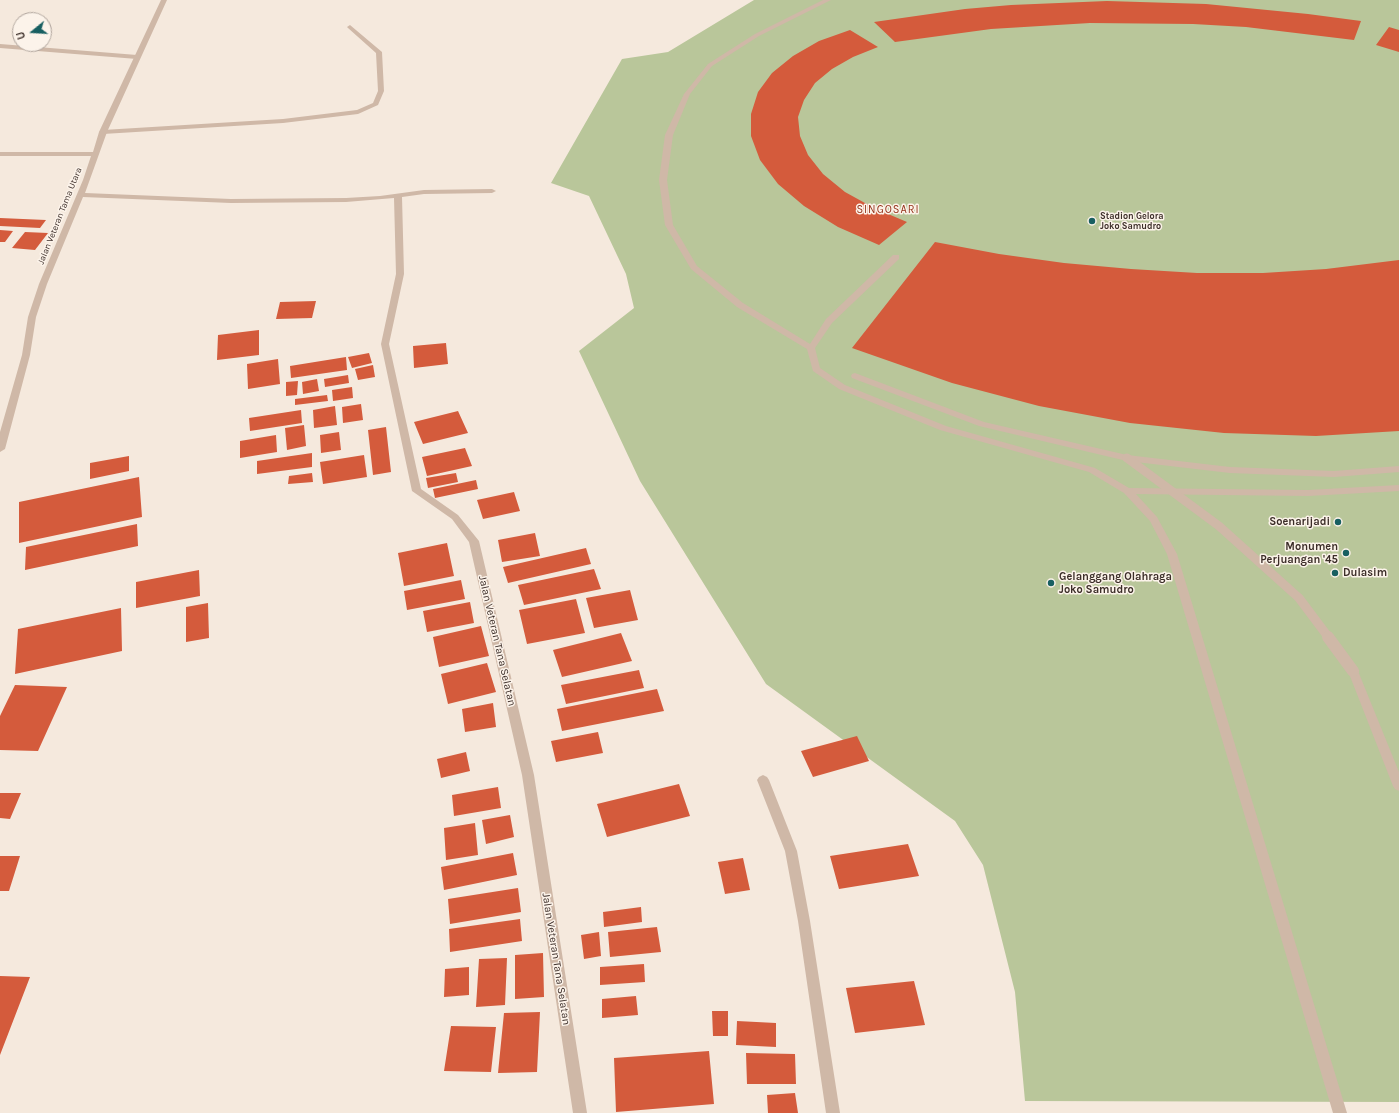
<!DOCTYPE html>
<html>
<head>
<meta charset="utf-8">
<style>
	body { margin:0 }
	#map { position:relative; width:1399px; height:1113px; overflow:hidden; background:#f5e9dd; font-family:Karla,sans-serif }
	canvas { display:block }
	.north { position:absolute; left:12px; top:12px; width:40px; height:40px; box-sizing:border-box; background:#fcf3ea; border:1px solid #afa49c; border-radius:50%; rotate:252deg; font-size:11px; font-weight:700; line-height:16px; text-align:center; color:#3b2d28 }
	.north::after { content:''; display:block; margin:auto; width:14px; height:18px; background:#185f61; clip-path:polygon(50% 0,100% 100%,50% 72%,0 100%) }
</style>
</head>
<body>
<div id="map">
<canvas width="1399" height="1113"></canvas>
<div class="north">U</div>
</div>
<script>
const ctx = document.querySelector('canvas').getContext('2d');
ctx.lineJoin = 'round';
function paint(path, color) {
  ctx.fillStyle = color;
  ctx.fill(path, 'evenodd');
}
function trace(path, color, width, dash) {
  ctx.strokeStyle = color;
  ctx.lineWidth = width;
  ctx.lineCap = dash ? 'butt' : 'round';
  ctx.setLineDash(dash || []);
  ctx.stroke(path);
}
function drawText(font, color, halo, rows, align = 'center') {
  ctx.font = font + ' Karla,sans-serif';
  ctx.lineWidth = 3;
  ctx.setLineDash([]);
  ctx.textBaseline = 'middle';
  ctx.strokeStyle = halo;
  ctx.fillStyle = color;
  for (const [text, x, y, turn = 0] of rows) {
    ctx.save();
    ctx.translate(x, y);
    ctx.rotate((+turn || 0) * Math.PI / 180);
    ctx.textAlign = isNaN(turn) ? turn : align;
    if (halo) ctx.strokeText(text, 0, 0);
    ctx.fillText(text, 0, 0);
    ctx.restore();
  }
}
paint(new Path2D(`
	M754 0H1399V1102L1025 1101 1015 992 983 865 955 821 766 684 640 481 579 351 634 308 626 274 589 196 551 183 622 59 668 52Z`), '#b9c69a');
paint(new Path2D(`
	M1107 1 1206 4 1308 14 1361 21 1354 40 1246 27 1193 24 1090 23 991 29 895 42 874 22 965 9 1011 5Z
	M1389 27 1399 30V52L1376 45Z
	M850 30 878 47 853 57 832 69 815 83 804 100 798 117 800 136 808 155 823 174 845 192 874 208 907 222 879 245 838 227 804 206 778 184 760 160 751 136V114L758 92 772 73 793 56 819 41Z
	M0 218 46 220 40 228 0 226Z
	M0 230 13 231 5 242H0Z
	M25 232 48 233 35 250 12 248Z
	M935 242 999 254 1064 263 1131 269 1197 273H1263L1326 269 1399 260V431L1316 436 1224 433 1130 423 1039 406 952 383 852 348Z
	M316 301 312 318 276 319 280 302Z
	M259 330V355L217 360 218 335Z
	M446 343 448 364 414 368 413 346Z
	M369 353 372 363 352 368 348 357Z
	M346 357 347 370 291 378 290 366Z
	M278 359 280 384 248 389 247 364Z
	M373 365 375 377 358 380 355 369Z
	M348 375 349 383 325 387 324 379Z
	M317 379 319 391 303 394 302 382Z
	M298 381 297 395 286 396V382Z
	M352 387 353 398 333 401 332 390Z
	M327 395 328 401 295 405V399Z
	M361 404 363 420 343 423 342 407Z
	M335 406 337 425 314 428 313 410Z
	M301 410 302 423 250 431 249 418Z
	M458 411 468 433 423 444 414 422Z
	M304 425 306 446 287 450 285 428Z
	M386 427 391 472 373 475 368 430Z
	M339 432 341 450 321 453 320 435Z
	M276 435 277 452 240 458V441Z
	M465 448 472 466 427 476 422 457Z
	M312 453V467L257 474V461Z
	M364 455 367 477 323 484 320 462Z
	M129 456V471L90 479V463Z
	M312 473 313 482 288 484 289 476Z
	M456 473 458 482 428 488 426 478Z
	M139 477 142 517 19 543V502Z
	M476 480 478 489 435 498 433 489Z
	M514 492 520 511 483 519 477 500Z
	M137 524 138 546 25 570 26 547Z
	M535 533 540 556 502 562 498 540Z
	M447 543 454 576 404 586 398 553Z
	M586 548 591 564 508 583 503 567Z
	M594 569 601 589 524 605 518 585Z
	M199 570 200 596 136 608V582Z
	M461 580 465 599 407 610 404 591Z
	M630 590 638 620 594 628 586 598Z
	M576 599 585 633 527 644 519 610Z
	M470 602 474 623 427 632 423 611Z
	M208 603 209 638 186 642V607Z
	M121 608 122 651 15 674 18 629Z
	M481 626 489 656 439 667 433 637Z
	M621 633 632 661 562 677 553 650Z
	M487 663 496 692 448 704 441 674Z
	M639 670 644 688 566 704 561 685Z
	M15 685 67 687 38 751 0 750V716Z
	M657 689 664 711 562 731 557 709Z
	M493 703 496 727 465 732 462 709Z
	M598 732 603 753 556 762 551 741Z
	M857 736 869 761 813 777 801 751Z
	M466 752 470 771 441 778 437 759Z
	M679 784 690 816 607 837 597 804Z
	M498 787 501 808 454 816 452 795Z
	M0 793H21L10 819 0 818Z
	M510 815 514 837 486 844 482 820Z
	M475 823 478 855 446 860 444 828Z
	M908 844 919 876 839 889 830 856Z
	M513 853 517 875 444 890 441 867Z
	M0 856H20L9 891H0Z
	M743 858 750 890 725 894 718 862Z
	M518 888 521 912 450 924 448 899Z
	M641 907 642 922 604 927 603 912Z
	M520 919 522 941 450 952 449 929Z
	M657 927 661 952 610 957 608 932Z
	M599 932 601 956 584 959 581 935Z
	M543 953 544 997 515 999V955Z
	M507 958 505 1005 476 1007 479 959Z
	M644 964 645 982 600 985V967Z
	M469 967V995L444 997 445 969Z
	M0 976 30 977 0 1055Z
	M914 981 925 1025 855 1033 846 988Z
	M636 996 638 1015 602 1018V999Z
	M712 1011H728V1036H713Z
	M540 1012 537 1072 498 1073 504 1013Z
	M737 1021 776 1023V1047L736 1045Z
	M451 1026 496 1027 491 1072 444 1071Z
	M709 1051 714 1104 616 1112 614 1058Z
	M746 1053 795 1054 796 1084H747Z
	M795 1093 798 1113H768L767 1095Z`), '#d45b3c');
paint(new Path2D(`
	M823 0H831L759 36 712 66 690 94 673 135 667 180 673 225 697 266 743 303 810 344 826 319 893 255H899V259L832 323 815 348 820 368 845 385 946 426 1095 468 1129 488 1308 490 1399 485V491L1308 496 1136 494 1157 517 1177 554 1347 1113H1333L1167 554 1150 521 1124 493 1089 472 940 430 839 389 813 371 807 349 737 307 691 269 665 225 659 180 665 135 684 94 708 64 755 34Z
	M350 25 382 52 384 91 378 105 358 114 283 123 103 134 99 132 103 130 283 119 357 110 373 103 378 91 376 53 348 28 347 27Z
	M0 44 137 55 140 57 137 59 0 48Z
	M855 373 984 422 1127 455 1230 467 1334 471 1399 466V472L1334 477 1230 473 1127 461 979 426 852 378 851 376 852 374Z
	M1353 667 1357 668 1358 671 1399 772V791L1395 789 1393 786 1348 671 1349 668Z`), '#cfb8a7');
paint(new Path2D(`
	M161 0H167L107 132 85 193 231 199 346 198 380 196 424 190 492 189 496 191 492 193 424 194 402 197 404 274 389 344 421 489 458 515 479 541 534 775 587 1113H573L522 775 469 542 452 519 412 491 381 344 396 274 394 198 346 202 231 203 83 197 47 284 36 317 30 355 5 449 0 452V432L22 355 28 317 39 284 83 180 91 156H0V152H93L99 132Z
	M763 775 767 777 769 780 797 851 810 921 840 1113H826L798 921 785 851 757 780 759 777Z`), '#cfb8a7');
trace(new Path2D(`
	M1127 458 1219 526 1299 598 1329 638`), '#cfb8a7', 9);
trace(new Path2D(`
	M1328 637 1353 671`), '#cfb8a7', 12);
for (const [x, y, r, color] of [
	[1092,221,4,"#185f61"],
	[1338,522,4,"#185f61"],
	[1346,553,4,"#185f61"],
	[1335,573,4,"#185f61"],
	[1051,583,4,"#185f61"]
]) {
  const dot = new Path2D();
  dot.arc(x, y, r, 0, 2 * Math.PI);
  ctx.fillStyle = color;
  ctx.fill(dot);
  trace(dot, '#fcf3ea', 1.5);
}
drawText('9px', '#3b2d28', '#fcf3ea', [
	["Jalan Veteran Tama Utara",60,216,-68]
]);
drawText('bold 9px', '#3b2d28', '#fcf3ea', [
	["Stadion Gelora",1100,216],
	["Joko Samudro",1100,226]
], 'left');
ctx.letterSpacing = '1px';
drawText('11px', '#933017', '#fcf3ea', [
	["SINGOSARI",888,210]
]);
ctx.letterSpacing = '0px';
drawText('bold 11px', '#3b2d28', '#fcf3ea', [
	["Soenarijadi",1330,522],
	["Monumen",1338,547],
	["Perjuangan '45",1338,560],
	["Dulasim",1343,573,"left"],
	["Gelanggang Olahraga",1059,577,"left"],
	["Joko Samudro",1059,590,"left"]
], 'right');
drawText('11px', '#3b2d28', '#fcf3ea', [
	["Jalan Veteran Tana Selatan",497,641,77],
	["Jalan Veteran Tana Selatan",556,959,81]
]);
</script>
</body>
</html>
